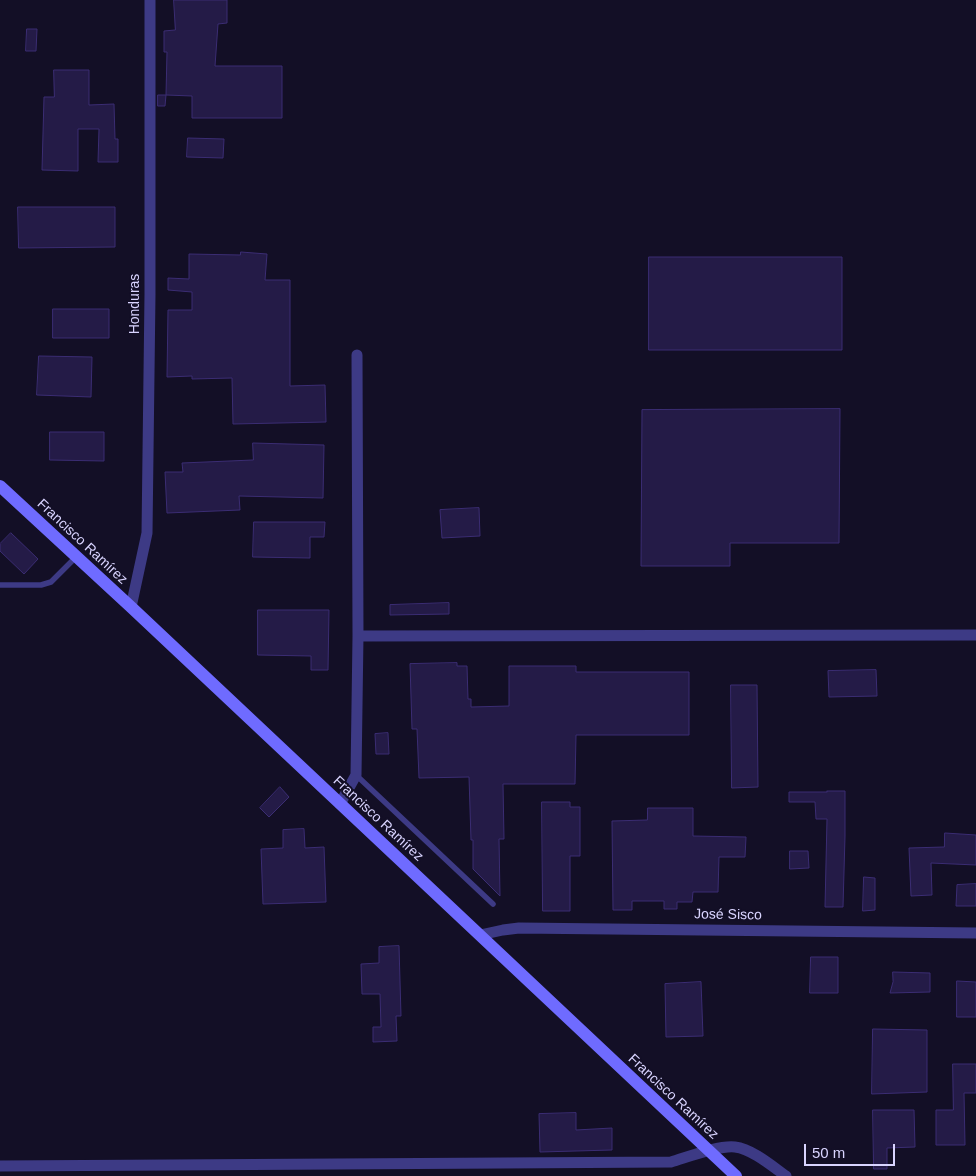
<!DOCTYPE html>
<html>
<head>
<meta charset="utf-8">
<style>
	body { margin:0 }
	#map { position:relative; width:976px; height:1176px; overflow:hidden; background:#130f26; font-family:Helvetica,sans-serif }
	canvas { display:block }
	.scale { position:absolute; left:804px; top:1144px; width:91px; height:22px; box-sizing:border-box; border:2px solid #d9d4ff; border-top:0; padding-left:6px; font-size:15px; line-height:18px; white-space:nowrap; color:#d9d4ff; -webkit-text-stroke:4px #130f26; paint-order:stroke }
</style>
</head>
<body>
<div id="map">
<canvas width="976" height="1176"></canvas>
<div class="scale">50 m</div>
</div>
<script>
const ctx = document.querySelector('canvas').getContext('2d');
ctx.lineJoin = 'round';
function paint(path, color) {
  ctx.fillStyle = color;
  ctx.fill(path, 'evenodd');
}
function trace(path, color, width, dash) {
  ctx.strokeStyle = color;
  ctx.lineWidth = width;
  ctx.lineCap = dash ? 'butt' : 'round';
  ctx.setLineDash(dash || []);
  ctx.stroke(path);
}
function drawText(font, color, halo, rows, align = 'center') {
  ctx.font = font + ' Helvetica,sans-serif';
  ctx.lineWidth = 4;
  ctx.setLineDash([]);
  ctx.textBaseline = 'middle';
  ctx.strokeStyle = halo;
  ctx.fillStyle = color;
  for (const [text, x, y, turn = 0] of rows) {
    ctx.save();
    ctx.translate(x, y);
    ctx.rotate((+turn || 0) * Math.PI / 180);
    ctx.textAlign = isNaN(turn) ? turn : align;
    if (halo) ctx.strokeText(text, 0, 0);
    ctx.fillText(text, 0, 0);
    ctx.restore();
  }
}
const building = new Path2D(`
	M174 0H227V23L218 24 215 66H282V118H192V96L166 95 167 52H164V31L175 30Z
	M27 29H37L36 51H26Z
	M54 70H89V105L114 104 115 139H118V162H98L99 129H78V171L42 170 44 97H54Z
	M158 95H166L165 106H158Z
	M188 138 224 139 223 158 187 157Z
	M18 207H115V247L19 248Z
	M241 252 267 254 265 280H290V386L325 385 326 422 233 424 232 378 192 379V376L167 377 168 310H192V292L168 290V278L189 279V254L240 255Z
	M649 257H842V350H649Z
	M53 309H109V338H53Z
	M39 356 92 357 91 397 37 395Z
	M840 409 839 543H730V566H641L642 410Z
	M50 432H104V461L50 460Z
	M253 443 324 445 323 498 239 496 240 510 167 513 165 472H183L182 463 253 460Z
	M479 508 480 536 442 538 440 510Z
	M254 522H325L324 537H310V558L253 557Z
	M11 533 38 559 24 574 0 551V544Z
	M449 603V614L390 615V605Z
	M258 610H329L328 670H311V656L258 655Z
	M457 663V666H467L468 699H471V707L509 706V666H576V672H689V735H576L575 784H503L504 839H499L500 896 473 869V840H471L469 777 419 778 417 729H412L410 664Z
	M876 670 877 696 829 697 828 671Z
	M731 685H757L758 787 732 788Z
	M388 733 389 754H376L375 734Z
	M280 787 289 797 269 817 260 808Z
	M827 791H845V836L843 907H825L827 819H816L815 802H789V792H827Z
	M542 802H570V807H580V856H570V911H543Z
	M648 808H693V836L746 837 745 857H719L718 892H693L692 902H677V909H664V901H632V910H613L612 821 647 820Z
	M304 829 305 848 324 847 326 902 263 904 261 849 283 848V830Z
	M945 833 976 835V865L931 863 932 895 911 896 909 848 944 847Z
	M790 851H808L809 868 790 869Z
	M864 877 875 878V910L863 911Z
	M976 884V906H956L957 885Z
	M399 946 401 1016H396L397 1041 373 1042V1027H381L380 994H362L361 964 379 963V947Z
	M811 957H838V993H810Z
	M893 972 930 973V992L890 993 893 982Z
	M957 981 976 982V1017H957Z
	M701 982 703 1036 666 1037 665 984Z
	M873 1029 927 1030V1092L872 1094Z
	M953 1064H976V1093H964L965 1145H936V1110H953Z
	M873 1110H914L915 1147 887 1148V1169H874Z
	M576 1113V1130L612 1128V1150L540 1152 539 1114Z`);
paint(building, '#241b47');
trace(building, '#3b2d73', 1);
trace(new Path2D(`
	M0 585H41L51 582 76 557
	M356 775 493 904`), '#3d3a85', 5.5);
trace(new Path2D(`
	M131 607 147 533 150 294V0
	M358 636 976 635
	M340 804 356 775 358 636 357 355
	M480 935 503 930 519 928 976 933
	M0 1166 671 1162C688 1157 719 1145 735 1147 752 1149 772 1166 786 1176`), '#3d3a85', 11);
trace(new Path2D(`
	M0 486 131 607 736 1176`), '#6f6bff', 12);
drawText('14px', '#d9d4ff', '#130f26', [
	["Honduras",135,304,-90],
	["Francisco Ramírez",82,542,43],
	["Francisco Ramírez",378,819,43],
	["José Sisco",728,915,1],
	["Francisco Ramírez",673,1097,43]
]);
</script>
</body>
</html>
